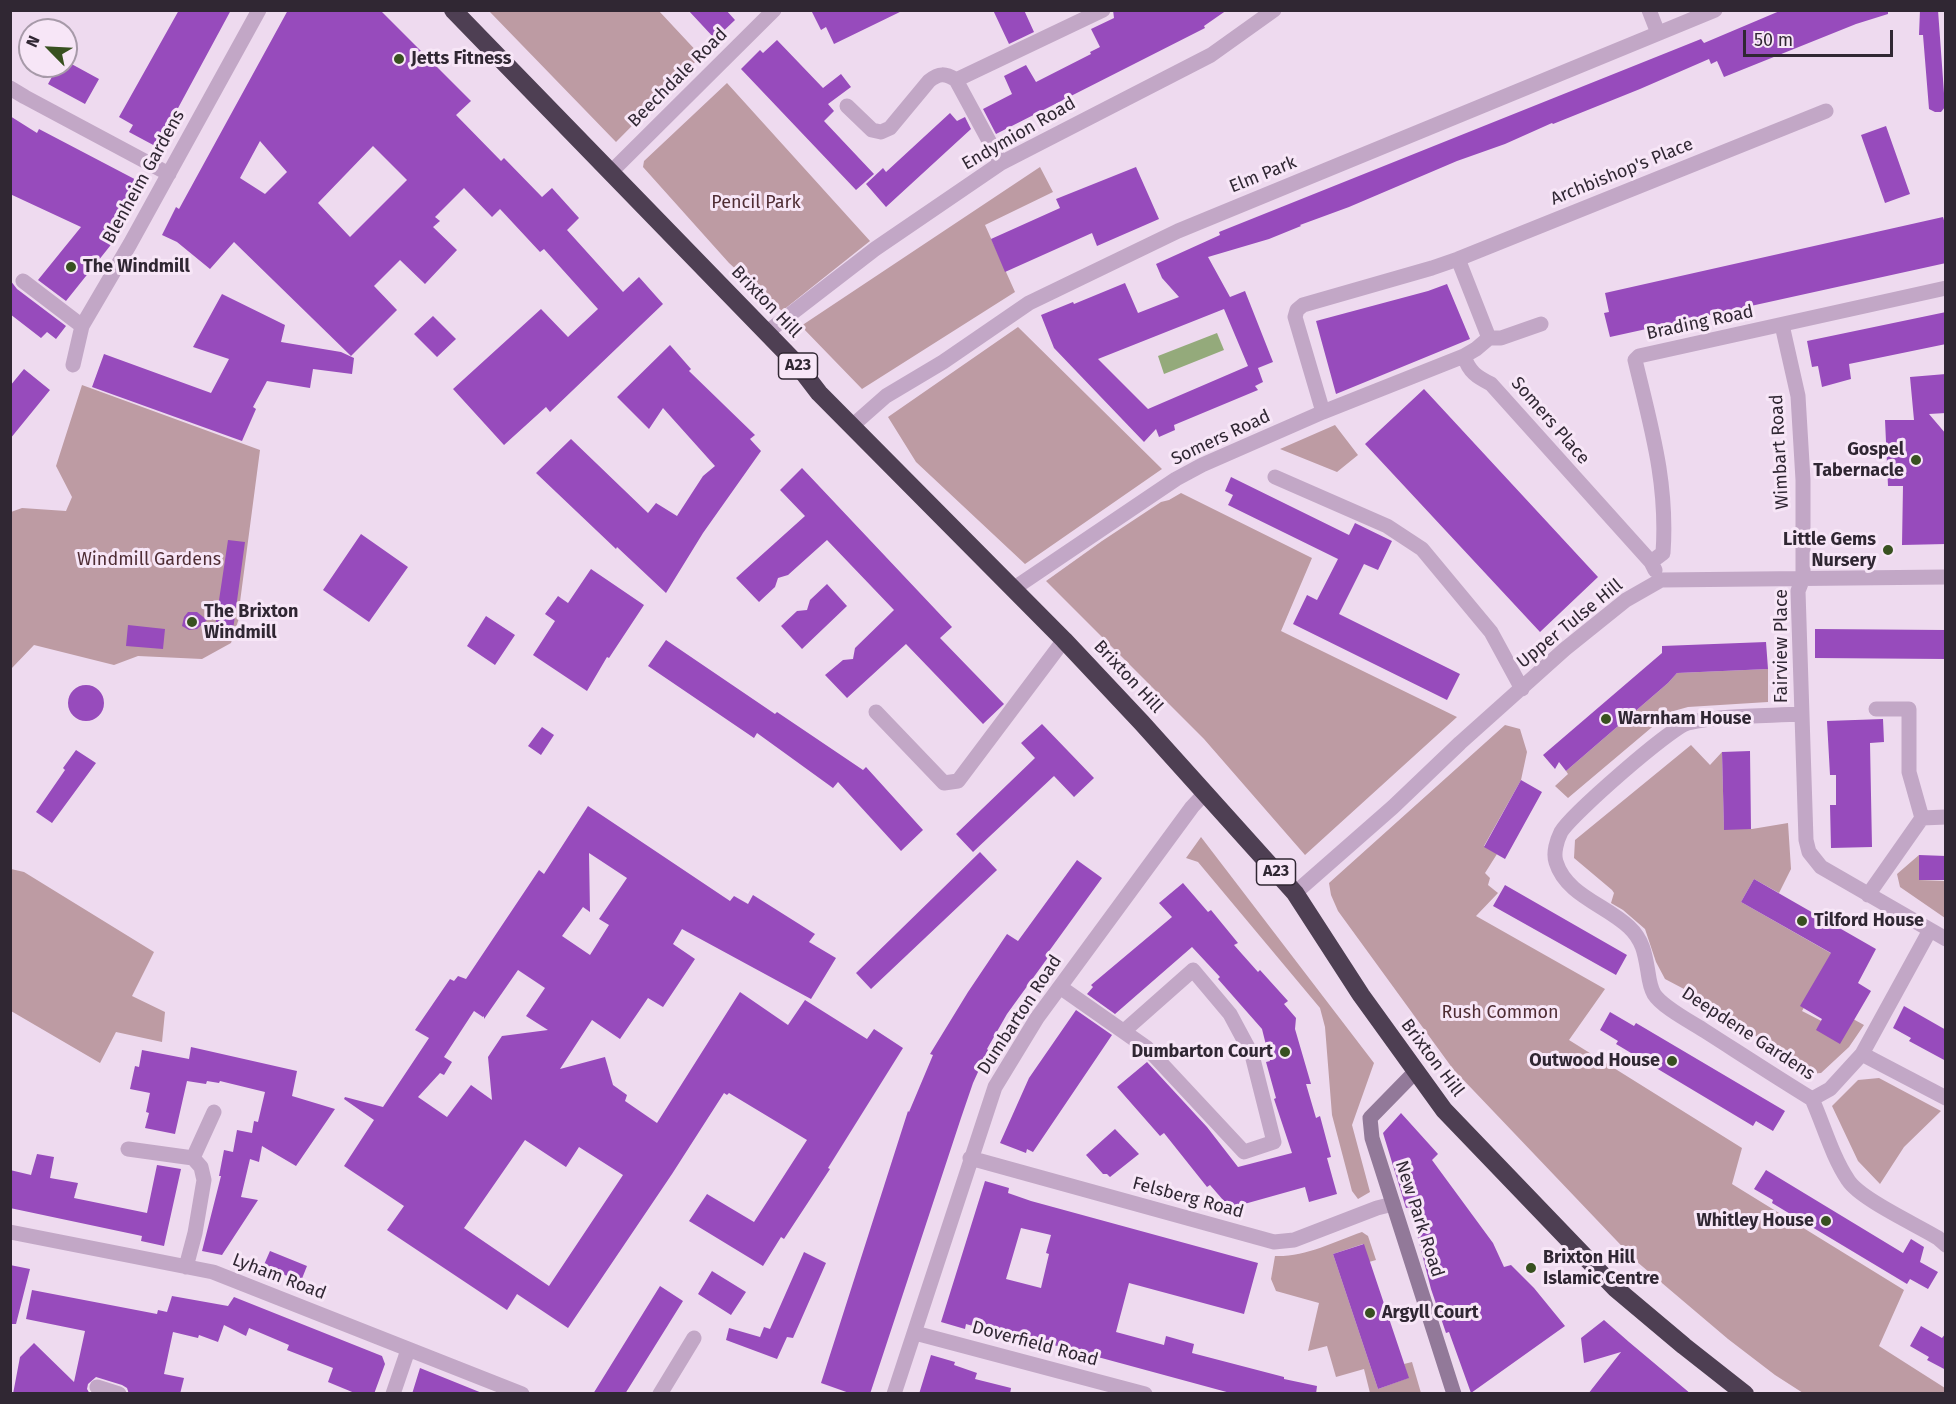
<!DOCTYPE html>
<html>
<head>
<meta charset="utf-8">
<style>
	body { margin:0 }
	#map { position:relative; width:1956px; height:1404px; overflow:hidden; background:#eedaef; font-family:"Fira Sans",sans-serif }
	canvas { display:block }
	.frame { position:absolute; inset:0; border:12px solid #302733; pointer-events:none }
	.north { position:absolute; left:18px; top:18px; width:60px; height:60px; box-sizing:border-box; background:#f7e6f7; border:2px solid #a79aa9; border-radius:50%; rotate:294deg; font-size:16px; font-weight:700; line-height:24px; text-align:center; color:#302733 }
	.north::after { content:''; display:block; margin:auto; width:21px; height:27px; background:#385120; clip-path:polygon(50% 0,100% 100%,50% 72%,0 100%) }
	.scale { position:absolute; left:1743px; top:30px; width:150px; height:27px; box-sizing:border-box; border:3px solid #302733; border-top:0; padding-left:8px; font-size:18px; line-height:21px; white-space:nowrap; color:#302733; -webkit-text-stroke:4px #f7e6f7; paint-order:stroke }
</style>
</head>
<body>
<div id="map">
<canvas width="1956" height="1404"></canvas>
<div class="frame"></div>
<div class="north">N</div>
<div class="scale">50 m</div>
</div>
<script>
const ctx = document.querySelector('canvas').getContext('2d');
ctx.lineJoin = 'round';
function paint(path, color) {
  ctx.fillStyle = color;
  ctx.fill(path, 'evenodd');
}
function trace(path, color, width, dash) {
  ctx.strokeStyle = color;
  ctx.lineWidth = width;
  ctx.lineCap = dash ? 'butt' : 'round';
  ctx.setLineDash(dash || []);
  ctx.stroke(path);
}
function drawText(font, color, halo, rows, align = 'center') {
  ctx.font = font + ' "Fira Sans",sans-serif';
  ctx.lineWidth = 6;
  ctx.setLineDash([]);
  ctx.textBaseline = 'middle';
  ctx.strokeStyle = halo;
  ctx.fillStyle = color;
  for (const [text, x, y, turn = 0] of rows) {
    ctx.save();
    ctx.translate(x, y);
    ctx.rotate((+turn || 0) * Math.PI / 180);
    ctx.textAlign = isNaN(turn) ? turn : align;
    if (halo) ctx.strokeText(text, 0, 0);
    ctx.fillText(text, 0, 0);
    ctx.restore();
  }
}
paint(new Path2D(`
	M489 11H659L701 56 616 142Z
	M727 83 870 241 782 311 729 263 643 167 644 161Z
	M1040 167 1053 192 985 225 1015 292 862 389 801 326Z
	M1018 327 1162 469 1025 564 916 462 888 417Z
	M82 385 260 450 240 602 241 612 231 643 202 659 138 656 114 665 34 645 11 669V512L22 508 66 511 72 497 56 466Z
	M1335 425 1358 455 1337 472 1280 449Z
	M1181 493 1312 558 1281 631 1457 717 1305 855 1204 739 1046 581 1102 541 1161 502 1169 500Z
	M1768 669V702L1688 707 1670 712 1568 798 1555 786 1568 774 1566 771 1668 683 1677 673Z
	M1505 725 1520 729 1527 752 1521 780 1484 846 1497 854 1485 873 1490 878 1488 885 1498 893 1476 916 1605 989 1569 1040 1742 1148 1732 1184 1904 1290 1879 1346 1945 1388V1393H1803L1775 1375 1728 1339 1636 1261 1453 1069 1338 911 1331 895 1329 883Z
	M1691 745 1710 765 1722 752 1724 829H1752L1788 823 1791 869 1779 893 1754 879 1741 902 1834 955 1802 1011 1835 1028 1844 1014 1864 1025 1849 1047 1821 1073 1798 1075 1783 1055 1703 999 1665 979 1656 962 1645 929 1623 910 1611 903 1614 893 1612 890 1574 858 1575 840Z
	M1201 837 1374 1063 1352 1125 1370 1192 1358 1199 1352 1191 1332 1115 1325 1027 1320 1008 1198 862 1186 858Z
	M1919 855V880L1945 881V918L1900 887 1897 874Z
	M11 869 24 872 154 952 132 996 165 1012 162 1042 116 1032 100 1063 11 1011Z
	M1879 1078 1941 1111 1904 1147 1880 1184 1858 1161 1832 1106 1858 1080Z
	M1362 1232 1368 1236 1376 1260 1369 1262 1363 1244 1333 1254 1378 1389 1408 1378 1404 1364 1412 1362 1421 1393H1370L1364 1369 1336 1377 1327 1346 1308 1351 1319 1303 1276 1291 1271 1279 1275 1256C1305 1257 1334 1242 1362 1232Z`), '#bd9ba3');
paint(new Path2D(`
	M1217 333 1224 350 1164 374 1158 356Z`), '#94aa7b');
paint(new Path2D(`
	M179 10H231L157 147 129 132 133 125 119 117Z
	M288 10H380L471 101 456 115 501 161 504 158 542 197 552 188 579 218 567 230 623 292 639 277 663 304 550 412 546 407 504 445 453 389 541 309 568 337 598 309 544 249 540 252 500 209 492 217 464 188 435 217 440 221 433 227 457 250 425 284 400 260 374 286 397 310 351 356 234 242 210 269 177 242 162 235 176 207 179 209ZM260 141 287 172 265 194 240 178ZM373 146 407 180 350 237 318 203Z
	M688 10H726L735 20 715 39Z
	M811 10H904L834 44 826 27 821 30Z
	M993 10H1024L1034 32 1009 44Z
	M1113 10H1227L1204 26 1205 28 996 134 983 109 1012 94 1004 76 1026 65 1036 82 1091 54 1090 52 1100 47 1091 29 1114 18Z
	M1782 10H1888V14L1856 24 1724 77 1717 61 1711 64 1709 59 1640 89 1553 124 1552 123 1505 144 1457 161 1349 207 1300 225 1301 226 1269 239 1208 257 1230 297 1245 291 1273 362 1258 368 1263 382 1255 386 1258 390 1174 425 1175 430 1159 437 1156 429 1144 442 1054 348 1041 315 1073 302 1074 304 1125 283 1138 313 1179 297 1162 278 1156 264 1220 235 1219 232 1701 39 1704 43ZM1224 309 1248 366 1148 409 1098 359Z
	M1920 10H1938L1945 107 1941 112H1935L1929 109 1923 35H1919Z
	M777 40 823 88 841 74 851 87 828 104 834 111 824 121 874 174 856 190 741 69 760 50 763 53Z
	M66 61 99 79 85 104 48 84 58 66H66Z
	M950 113 957 121 965 117 971 129 886 207 866 184 883 168 886 172Z
	M10 116 37 133 39 129 144 184 110 246 66 301 38 280 81 227 10 194Z
	M1886 126 1910 194 1885 203 1861 135Z
	M1136 167 1159 219 1097 246 1092 233 1005 272 991 239 1060 208 1056 199Z
	M1943 217 1946 227V263L1610 337 1604 313 1609 312 1605 293Z
	M10 280 17 289 66 326 56 339 47 332 41 338 10 314Z
	M1447 284 1470 339 1336 394 1316 321 1428 291Z
	M222 294 285 325 281 342 341 352 354 358 352 374 313 369 310 388 267 381 253 407 256 409 242 441 92 387 104 354 211 393 229 359 193 347Z
	M1946 312V344L1849 364 1851 379 1822 387 1818 366 1812 367 1807 341Z
	M433 316 456 339 437 357 414 334Z
	M670 345 691 369 689 371 755 435 750 439 761 451 703 533 666 593 617 547 616 549 536 473 571 439 648 513 656 503 677 516 703 476 715 466 663 408 649 429 617 397Z
	M24 369 50 390 10 439V386Z
	M1946 374V413L1929 414 1946 434V544L1902 545 1903 486H1888L1885 420H1914L1910 377Z
	M1424 389 1598 577 1540 632 1365 444Z
	M802 468 952 627 940 638 1004 704 983 724 906 644 847 698 825 675 843 660 853 659 855 648 894 610 827 540 788 575 778 578 775 587 759 602 736 578 805 516 780 490Z
	M1231 477 1349 535 1355 523 1392 541 1378 570 1364 564 1339 614 1460 674 1447 700 1293 624 1307 595 1317 600 1338 559 1228 505 1233 495 1225 491Z
	M361 534 408 567 369 622 323 590Z
	M228 540 245 542 233 630 215 627Z
	M591 569 644 605 609 658 607 657 587 691 533 655 555 621 545 614 558 596 568 603Z
	M827 584 847 606 802 649 781 626 797 611 807 610 810 600Z
	M188 612H197L207 620 197 629 189 630 182 626 184 617Z
	M486 616 515 635 495 665 467 646Z
	M128 625 165 629 163 649 126 646Z
	M1815 629 1946 630V659L1815 658Z
	M666 640 775 714 777 712 863 770 866 767 923 830 901 851 838 782 833 788 757 733 754 738 648 666Z
	M1766 642 1768 669 1677 673 1668 683 1566 771 1559 762 1555 769 1543 755 1662 653V646Z
	M68 703a18 18 0 1 1 36 0a18 18 0 1 1-36 0Z
	M1883 719 1884 742 1870 743 1872 847 1831 848 1830 805H1836V775H1830L1827 721Z
	M1042 724 1094 778 1074 797 1054 776 973 852 956 834 1035 758 1021 743Z
	M542 727 554 735 541 755 528 746Z
	M76 750 96 763 52 823 36 812 65 770 63 768Z
	M1750 751 1751 829 1724 830 1722 752Z
	M1521 780 1542 792 1505 859 1484 847Z
	M588 806 730 901 734 896 748 904 753 895 815 934 809 942 836 958 811 999 682 929 673 944 695 959 663 1007 648 998 620 1039 592 1020 560 1069 605 1057 613 1085 627 1095 625 1101 657 1123 740 992 788 1025 805 1000 867 1039 874 1029 903 1048 828 1168 830 1169 784 1239 781 1237 763 1266 689 1221 707 1194 754 1222 807 1140 729 1093 727 1095 724 1093 672 1174 568 1328 517 1294 507 1310 387 1230 404 1206 344 1166 374 1120 344 1099 345 1097 383 1107 429 1038 415 1030 450 979 454 981 458 976 466 979 539 870 544 874ZM589 853 627 878 599 919 609 925 590 955 562 936 583 907 590 912ZM518 970 545 988 526 1016 548 1030 502 1036 488 1057 492 1100 471 1085 447 1117 418 1097 440 1073 444 1075 452 1062 444 1057 474 1011 483 1017 484 1016V1019ZM525 1140 566 1167 579 1147 623 1175 549 1286 464 1228Z
	M980 852 997 870 871 989 856 973Z
	M1919 855 1946 856V880H1919Z
	M1077 860 1102 878 1047 954 1049 956 1007 1014 987 1049 988 1050 973 1083 961 1118 870 1394H852L821 1383 908 1111 909 1112 933 1055 930 1054 968 992 1007 934 1018 941Z
	M1754 879 1876 949 1858 983 1871 991 1840 1044 1816 1030 1822 1019 1800 1006 1831 953 1741 902Z
	M1183 883 1208 912 1211 910 1238 943 1234 945 1258 972 1260 970 1288 1001 1284 1004 1296 1018 1295 1029 1311 1084H1306L1316 1118 1320 1116 1331 1157 1327 1158 1337 1194 1309 1202 1305 1187 1230 1208 1210 1185 1207 1187 1164 1133 1160 1136 1117 1087 1147 1062 1207 1127 1238 1167 1292 1153 1274 1099 1276 1098 1266 1062 1270 1061 1262 1029 1218 979 1220 977 1192 947 1115 1014 1087 994 1093 987 1091 985 1172 917 1159 903Z
	M1505 885 1627 955 1616 975 1493 906Z
	M1904 1006 1946 1030V1061L1909 1041 1911 1038 1893 1028Z
	M1076 1010 1112 1035 1033 1152 1027 1149 1026 1153 1000 1143 1029 1078Z
	M1610 1012 1634 1026 1636 1023 1785 1111 1773 1131 1756 1121 1753 1126 1616 1044 1618 1041 1600 1030Z
	M191 1047 297 1071 292 1096 335 1109 296 1166 262 1146 259 1162 250 1159 241 1197 258 1200 222 1255 202 1251 221 1176H219L224 1150 233 1152 237 1130 252 1133 254 1121 258 1122 265 1092 220 1081 219 1083 207 1081 206 1084 187 1081 175 1134 145 1128 149 1113 146 1112 150 1093 130 1089 135 1066 139 1067 142 1050 189 1059Z
	M1401 1113 1438 1154 1432 1160 1493 1243 1504 1267 1511 1265 1534 1288 1565 1326 1471 1393 1449 1332 1446 1333 1431 1289 1410 1207 1406 1208 1383 1133Z
	M1115 1129 1139 1154 1110 1177 1107 1174H1103L1086 1155Z
	M37 1154 54 1157 50 1178 78 1183 74 1198 147 1213 157 1165 181 1169 164 1246 141 1241 142 1236 10 1208V1170L31 1175Z
	M1766 1170 1903 1253 1911 1239 1924 1247 1920 1262 1938 1272 1928 1289 1910 1279 1907 1284 1772 1203 1773 1200 1754 1189Z
	M985 1181 1009 1188 1008 1193 1031 1201 1258 1263 1244 1314 1129 1283 1116 1332 1164 1345 1166 1336 1194 1344 1192 1353 1284 1377V1379L1317 1386 1316 1394H1234L991 1328 990 1331 966 1324 965 1329 941 1322ZM1021 1228 1051 1235 1046 1253 1049 1254 1041 1288 1006 1279Z
	M1364 1244 1409 1378 1378 1389 1333 1254Z
	M270 1251 307 1266 301 1281 263 1267Z
	M804 1252 826 1263 793 1338 787 1337 777 1359 726 1340 729 1328 760 1337 764 1327 770 1329Z
	M10 1265 30 1269 16 1324H10Z
	M712 1271 746 1292 731 1315 698 1294Z
	M660 1286 683 1301 625 1394H593Z
	M32 1290 157 1314 158 1310 167 1312 172 1296 228 1306 234 1297 382 1356 385 1364 374 1394H357L328 1382 333 1368 287 1350 289 1345 249 1328 246 1336 224 1325 218 1342 199 1335 198 1338 173 1332 164 1374 184 1378 180 1394H129L127 1388 122 1385 96 1377 88 1384 87 1389 90 1394H13L20 1357 34 1343 74 1382 85 1331 26 1319Z
	M1604 1320 1629 1342 1691 1394H1588L1621 1352 1584 1363 1581 1338Z
	M1921 1326 1942 1338 1946 1333V1370L1927 1360 1929 1357 1910 1346Z
	M931 1355 955 1362 954 1365 977 1373 975 1379 1011 1388 1010 1394H919Z
	M420 1368 482 1393 481 1394H412Z`), '#974bbc');
trace(new Path2D(`
	M1649 10 1658 33
	M956 80 1103 10
	M10 88 25 97 169 174
	M847 106 872 130 881 132 890 128 929 81C939 73 945 73 956 80L1001 163
	M610 173 774 10
	M1458 259 1489 338
	M23 281 82 326
	M1541 324 1501 338H1489L1476 349 1464 356C1469 372 1477 377 1491 384L1651 562 1655 570
	M1782 325 1798 396 1803 480V578L1798 591 1806 840 1809 852 1821 867 1946 939
	M766 333 875 249 1001 163 1211 55 1274 10
	M73 365 82 326 130 244 259 10
	M1323 412 1295 317 1297 310 1303 305 1432 268 1458 259 1826 111
	M852 426 886 396 943 362 1029 303 1178 231 1715 10
	M1275 477 1387 526 1422 549 1491 632 1522 689
	M1651 562 1663 553C1668 483 1651 427 1635 360L1639 356 1946 288
	M1013 589 1176 479 1202 465 1323 412 1464 356
	M1876 709H1909V772L1922 818
	M876 712 944 783 958 781 1064 640
	M1801 714C1766 716 1722 715 1688 723 1671 727 1571 815 1561 832 1557 840 1553 853 1556 862 1566 895 1606 905 1629 927 1643 940 1645 954 1648 972 1649 979 1650 987 1654 994 1662 1007 1691 1022 1705 1031 1741 1054 1776 1077 1812 1099
	M1295 893 1393 807 1460 743 1565 649 1626 600 1661 580 1946 577
	M1868 895 1922 818 1946 817
	M1060 987 1147 1048 1244 1152 1274 1142 1252 1055 1230 1014 1193 970 1124 1031
	M1862 1054 1946 1098
	M1812 1099 1830 1089 1862 1054 1930 930
	M1812 1099C1824 1126 1832 1156 1848 1180 1860 1199 1917 1225 1938 1238L1946 1245
	M128 1149 193 1158 201 1167 204 1180 195 1233 186 1267
	M193 1158 214 1112
	M970 1158 1274 1242 1294 1240 1377 1208 1393 1204
	M10 1232 213 1272 522 1394
	M915 1333 1145 1394
	M97 1387 119 1394
	M393 1394 408 1350
	M660 1394 694 1338
	M894 1394 995 1087 1037 1018 1192 807 1205 793`), '#c2a7c6', 15);
trace(new Path2D(`
	M1415 1072 1370 1118 1372 1138 1454 1394`), '#927999', 15);
trace(new Path2D(`
	M453 10 796 363 819 393 1064 640 1142 723 1295 893 1361 995 1444 1110 1615 1288 1684 1346 1745 1394`), '#4e3f53', 18);
for (const [x, y, r, color] of [
	[399,59,6,"#385120"],
	[71,267,6,"#385120"],
	[1916,460,6,"#385120"],
	[1888,550,6,"#385120"],
	[192,622,6,"#385120"],
	[1606,719,6,"#385120"],
	[1802,921,6,"#385120"],
	[1285,1052,6,"#385120"],
	[1672,1061,6,"#385120"],
	[1826,1221,6,"#385120"],
	[1531,1268,6,"#385120"],
	[1370,1313,6,"#385120"]
]) {
  const dot = new Path2D();
  dot.arc(x, y, r, 0, 2 * Math.PI);
  ctx.fillStyle = color;
  ctx.fill(dot);
  trace(dot, '#f7e6f7', 2);
}
for (const [x, y, w] of [
	[798,366,39],
	[1276,872,39]
]) {
  const box = new Path2D();
  box.roundRect(x - w / 2, y - 13, w, 26, 4.5);
  ctx.fillStyle = '#f7e6f7';
  ctx.fill(box);
  trace(box, '#302733', 1.5);
}
drawText('bold 16px', '#302733', null, [
	["A23",798,366],
	["A23",1276,872]
]);
drawText('bold 18px', '#302733', '#f7e6f7', [
	["Jetts Fitness",411,59],
	["The Windmill",83,267],
	["Gospel",1904,450,"right"],
	["Tabernacle",1904,471,"right"],
	["Little Gems",1876,540,"right"],
	["Nursery",1876,561,"right"],
	["The Brixton",204,612],
	["Windmill",204,633],
	["Warnham House",1618,719],
	["Tilford House",1814,921],
	["Dumbarton Court",1273,1052,"right"],
	["Outwood House",1660,1061,"right"],
	["Whitley House",1814,1221,"right"],
	["Brixton Hill",1543,1258],
	["Islamic Centre",1543,1279],
	["Argyll Court",1382,1313]
], 'left');
drawText('18px', '#302733', '#f7e6f7', [
	["Beechdale Road",678,78,-45],
	["Endymion Road",1019,134,-30],
	["Archbishop's Place",1622,172,-22],
	["Elm Park",1263,175,-22],
	["Blenheim Gardens",144,177,-61],
	["Brixton Hill",766,302,46],
	["Brading Road",1700,323,-12],
	["Somers Place",1550,421,49],
	["Somers Road",1221,438,-25],
	["Wimbart Road",1780,452,-93],
	["Upper Tulse Hill",1570,624,-39],
	["Fairview Place",1782,646,-90],
	["Brixton Hill",1128,677,47],
	["Dumbarton Road",1020,1015,-57],
	["Deepdene Gardens",1748,1034,33],
	["Brixton Hill",1432,1058,53],
	["Felsberg Road",1188,1198,15],
	["New Park Road",1419,1219,72],
	["Lyham Road",279,1277,21],
	["Doverfield Road",1035,1344,15]
]);
drawText('18px', '#4f2d34', '#f7e6f7', [
	["Pencil Park",756,203],
	["Windmill Gardens",149,560],
	["Rush Common",1500,1013]
]);
</script>
</body>
</html>
